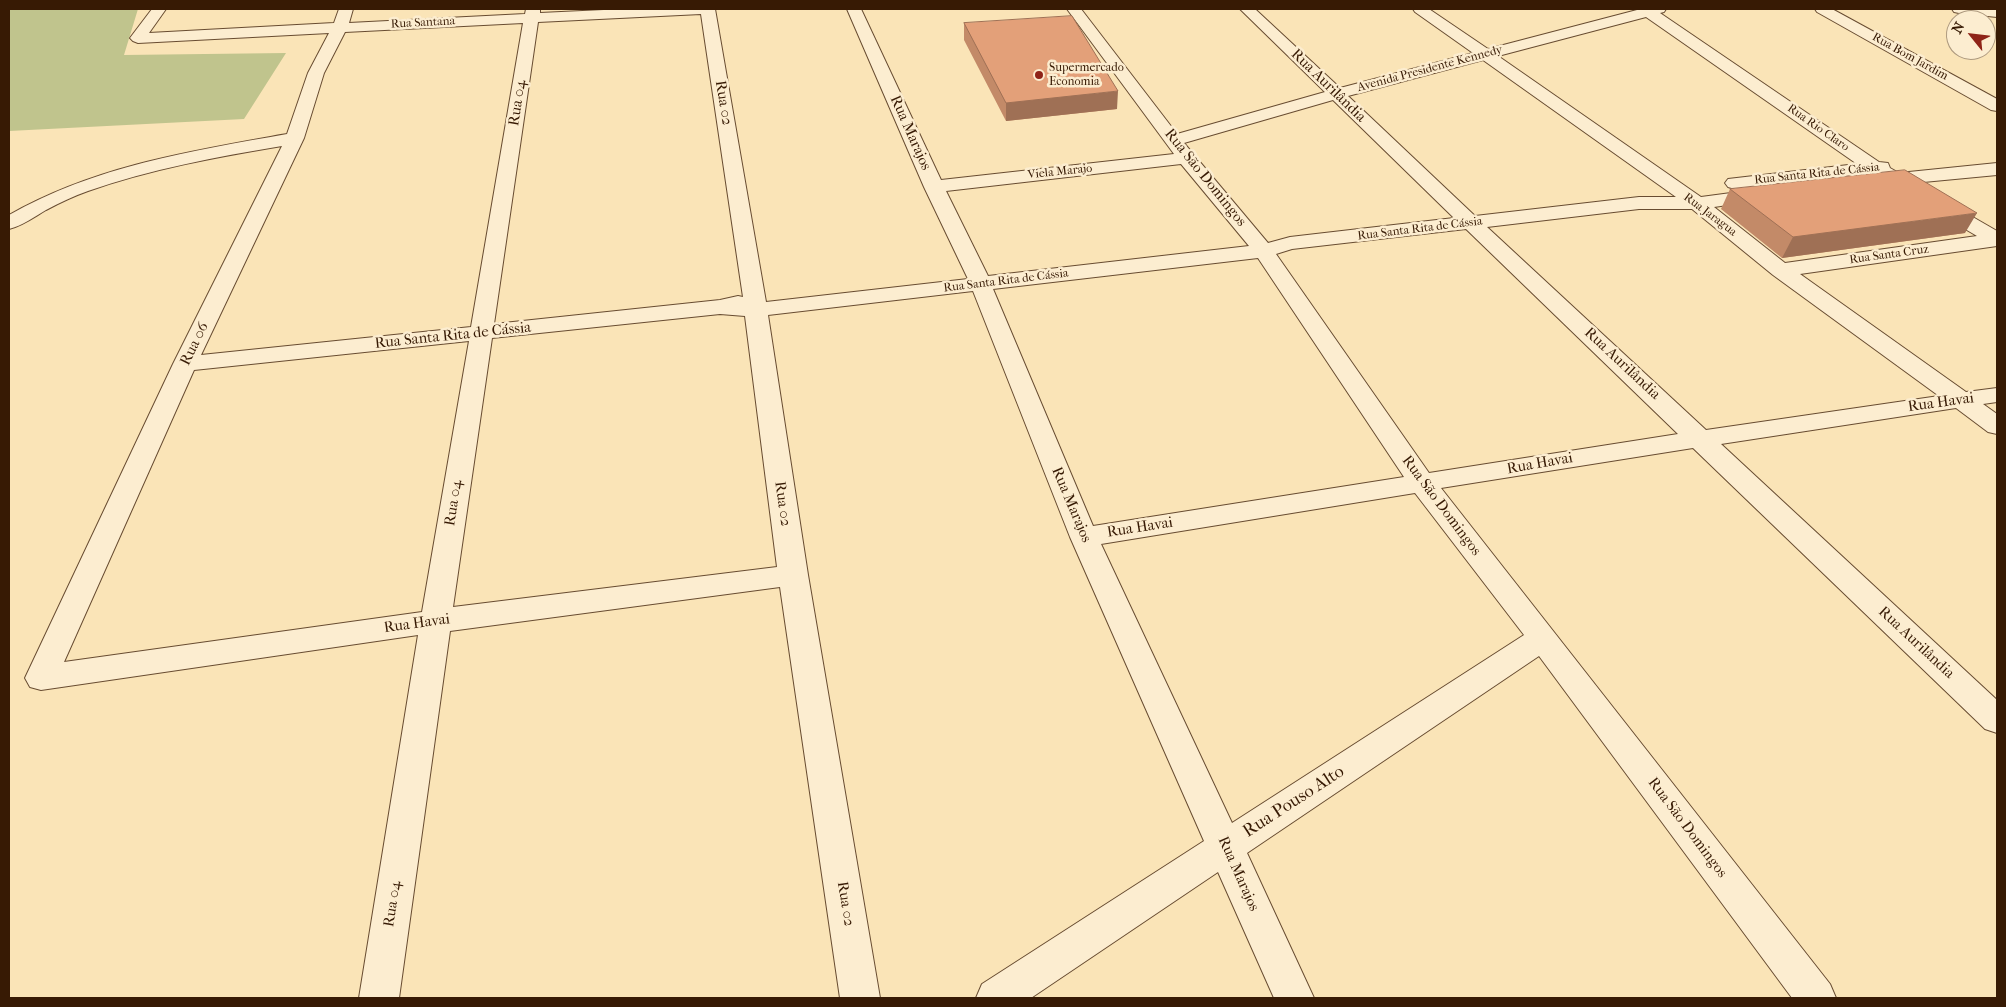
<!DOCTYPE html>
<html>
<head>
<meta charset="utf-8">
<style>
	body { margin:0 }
	#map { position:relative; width:2006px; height:1007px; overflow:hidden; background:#fae4b7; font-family:"IM FELL French Canon",serif }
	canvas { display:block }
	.frame { position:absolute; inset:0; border:10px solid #371a04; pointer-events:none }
	.north { position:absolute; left:1946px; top:10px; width:50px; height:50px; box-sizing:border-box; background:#fcedd0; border:1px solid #ad997e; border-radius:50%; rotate:299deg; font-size:14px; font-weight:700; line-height:20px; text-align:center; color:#371a04 }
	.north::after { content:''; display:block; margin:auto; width:18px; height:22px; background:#8f2418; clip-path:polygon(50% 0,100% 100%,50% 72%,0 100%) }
</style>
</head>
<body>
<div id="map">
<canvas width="2006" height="1007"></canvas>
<div class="frame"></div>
<div class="north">N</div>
</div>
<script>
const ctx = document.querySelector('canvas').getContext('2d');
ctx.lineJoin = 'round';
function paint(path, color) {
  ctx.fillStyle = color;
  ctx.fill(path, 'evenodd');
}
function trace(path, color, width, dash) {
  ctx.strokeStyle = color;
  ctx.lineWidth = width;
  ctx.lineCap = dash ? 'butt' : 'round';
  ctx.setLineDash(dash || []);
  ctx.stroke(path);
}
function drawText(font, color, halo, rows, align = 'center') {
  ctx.font = font + ' "IM FELL French Canon",serif';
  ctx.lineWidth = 5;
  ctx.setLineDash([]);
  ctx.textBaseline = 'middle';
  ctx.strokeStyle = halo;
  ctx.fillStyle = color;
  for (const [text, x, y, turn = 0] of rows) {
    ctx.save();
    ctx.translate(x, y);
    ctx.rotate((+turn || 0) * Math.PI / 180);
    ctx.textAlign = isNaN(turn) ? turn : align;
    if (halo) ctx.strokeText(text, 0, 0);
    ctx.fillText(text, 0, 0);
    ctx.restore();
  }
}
paint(new Path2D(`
	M9 9H138L124 55 286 53 244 119 9 131Z`), '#c0c48d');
const minor = new Path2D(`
	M152 9H166L149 33 334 23 339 9H353L349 23 525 14 526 9H540V13L625 9H715L766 302 968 279 924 187 847 9H861L941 180 1174 154 1067 9H1081L1177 134 1325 92 1240 9H1255L1340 88 1473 53 1415 12 1413 9H1429L1488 49 1637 10V9H1666L1664 12 1660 13 1879 162 1888 163 1890 168 1899 173 1997 163V175L1913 183 1911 188C1902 190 1898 186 1891 186 1885 185 1880 187 1874 185L1871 181 1877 176 1872 174 1735 189 1728 187 1725 183 1728 179 1857 164 1646 17 1498 56 1701 197 1761 189 1768 191 1771 195 1768 199 1714 207 1785 263 1977 236 1931 209 1928 205 1931 201 1938 199 1945 201 1997 231V246L1800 274 1966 392 1997 388V402L1983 404 1997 414V434L1988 432 1956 408 1721 444 1997 700V733L1985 729 1693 448 1441 488 1830 984 1836 998H1792L1539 656 1247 853 1314 998H1274L1218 872 1031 998H976L982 984 1204 841 1070 537 973 291 768 315 808 575 880 998H840L780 587 450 631 399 998H359L418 635 41 690 30 687 25 678 173 364 282 146C216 157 151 169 88 191 74 196 59 203 46 210 34 217 22 226 9 229V215C95 166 191 151 287 134L308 73 329 33 138 43 133 41 130 38ZM701 14 743 297 738 296 720 300 494 324 538 22ZM523 23 471 327 201 355 304 138 324 73 345 32ZM1483 60 1676 197H1639L1475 216 1348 96ZM1333 100 1454 218 1290 237 1268 243 1184 143ZM1181 164 1249 246 988 276 946 191ZM1639 209H1692L1773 275 1939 396 1706 430 1487 227ZM1466 229 1678 434 1429 473 1276 254 1292 249ZM1258 258 1404 477 1093 526 993 289ZM720 314 745 316 777 567 453 607 492 338ZM469 341 422 612 64 662 194 370ZM1415 493 1524 635 1232 823 1101 544Z
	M1815 9H1832L1997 99V111L1991 110 1817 12Z
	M1952 9H1997V17L1959 13 1954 12Z`);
trace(minor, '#684c31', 2);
paint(minor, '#fcedd0');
paint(new Path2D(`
	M964 23 1117 109 1006 121 964 40Z
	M1730 189 1965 233 1782 258 1721 209Z`), '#c38a68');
paint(new Path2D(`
	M1118 91 1117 109 1006 121V103Z
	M1977 213 1965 233 1782 258 1793 237Z`), '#9f7055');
const building = new Path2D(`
	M1072 16 1118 91 1006 103 964 23Z
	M1905 170 1977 213 1793 237 1730 189Z`);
paint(building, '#e3a079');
trace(building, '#9f7055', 1);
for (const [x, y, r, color] of [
	[1039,75,5,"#8f2418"]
]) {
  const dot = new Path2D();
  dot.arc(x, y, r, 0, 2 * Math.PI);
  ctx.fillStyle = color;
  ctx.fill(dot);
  trace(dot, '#fcedd0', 2);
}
drawText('12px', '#371a04', '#fcedd0', [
	["Rua Santana",423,23,-3],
	["Rua Bom Jardim",1910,57,29],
	["Avenida Presidente Kennedy",1430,69,-15],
	["Rua Rio Claro",1818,128,35],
	["Viela Marajo",1060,172,-6],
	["Rua Santa Rita de Cássia",1817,174,-6],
	["Rua Jaragua",1710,215,37],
	["Rua Santa Rita de Cássia",1420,229,-7],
	["Rua Santa Cruz",1889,255,-8],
	["Rua Santa Rita de Cássia",1006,281,-7]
]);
drawText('12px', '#371a04', '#fcedd0', [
	["Supermercado",1049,68],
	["Economia",1049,82]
], 'left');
drawText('15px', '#371a04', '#fcedd0', [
	["Rua Aurilândia",1328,86,44],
	["Rua 04",518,103,-81],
	["Rua 02",723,103,81],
	["Rua Marajos",910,133,66],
	["Rua São Domingos",1205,178,51],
	["Rua Santa Rita de Cássia",453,336,-6],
	["Rua 06",195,344,-64],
	["Rua Aurilândia",1622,364,43],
	["Rua Havai",1941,403,-8],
	["Rua Havai",1540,464,-10],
	["Rua 04",454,503,-81],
	["Rua 02",782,504,82],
	["Rua Marajos",1071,505,67],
	["Rua São Domingos",1441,506,53],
	["Rua Havai",1140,528,-9],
	["Rua Havai",417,624,-8],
	["Rua Aurilândia",1916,643,43],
	["Rua São Domingos",1687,828,53],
	["Rua Marajos",1238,874,66],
	["Rua 04",393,904,-81],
	["Rua 02",845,904,81]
]);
drawText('18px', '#371a04', '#fcedd0', [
	["Rua Pouso Alto",1294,802,-33]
]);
</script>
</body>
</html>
